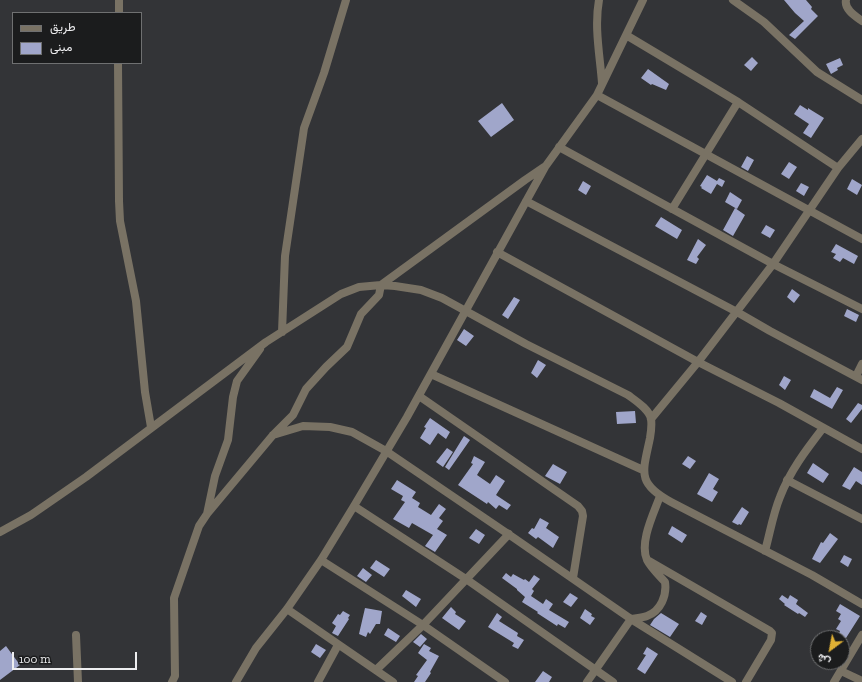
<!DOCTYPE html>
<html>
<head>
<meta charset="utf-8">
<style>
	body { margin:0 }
	#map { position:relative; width:862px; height:682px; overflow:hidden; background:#333437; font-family:"Zilla Slab",Vazirmatn,serif }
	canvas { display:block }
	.legend { position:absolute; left:12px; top:12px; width:130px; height:52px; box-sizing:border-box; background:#1b1c1d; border:1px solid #6f7071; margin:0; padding:5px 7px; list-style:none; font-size:12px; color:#eeeef0 }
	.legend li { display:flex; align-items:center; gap:8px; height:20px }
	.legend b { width:20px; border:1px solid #6f7071 }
	.north { position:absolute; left:810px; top:630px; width:40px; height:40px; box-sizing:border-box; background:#1b1c1d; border:1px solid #6f7071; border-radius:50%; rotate:212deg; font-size:11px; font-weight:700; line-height:16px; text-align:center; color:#eeeef0 }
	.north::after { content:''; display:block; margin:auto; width:14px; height:18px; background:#dfb034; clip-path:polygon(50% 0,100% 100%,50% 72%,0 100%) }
	.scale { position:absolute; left:12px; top:652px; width:125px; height:18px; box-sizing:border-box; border:2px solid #eeeef0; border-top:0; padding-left:5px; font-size:12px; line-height:14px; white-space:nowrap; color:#eeeef0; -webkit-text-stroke:3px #1b1c1d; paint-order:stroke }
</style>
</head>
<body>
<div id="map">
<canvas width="862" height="682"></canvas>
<ul class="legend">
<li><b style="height:5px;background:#797264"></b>طريق</li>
<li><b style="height:11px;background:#a0a6ca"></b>مبنى</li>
</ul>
<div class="north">ش</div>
<div class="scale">100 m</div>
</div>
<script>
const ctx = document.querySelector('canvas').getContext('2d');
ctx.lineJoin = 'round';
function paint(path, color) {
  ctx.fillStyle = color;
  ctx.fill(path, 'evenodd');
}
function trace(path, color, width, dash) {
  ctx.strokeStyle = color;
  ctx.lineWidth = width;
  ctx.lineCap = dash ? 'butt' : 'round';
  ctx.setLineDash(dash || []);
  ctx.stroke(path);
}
paint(new Path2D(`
	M784 0H806L812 7 811 9 818 16 795 39 789 35 804 21 795 13Z
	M752 57 758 63 751 71 744 65Z
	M840 58 843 65 837 68 838 70 831 74 826 64Z
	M648 69 669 84 666 90 652 84 651 85 641 78Z
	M502 103 514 120 491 137 478 121Z
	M800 105 808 110V108L811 110 824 118 811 138 803 133 809 124 794 114Z
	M747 156 754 160 748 171 741 167Z
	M789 162 797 167 789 179 781 174Z
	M707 175 717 181 719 178 725 181 722 187 717 184 711 194 701 188 702 187 700 186Z
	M852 179 862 185 857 195 847 189Z
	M583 181 591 186 586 195 578 190Z
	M801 183 809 187 804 196 796 191Z
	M730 192 742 200 737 209 725 202Z
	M735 208 745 215 733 236 723 230Z
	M661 217 682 230 677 239 655 226Z
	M766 225 775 230 770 238 761 233Z
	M698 239 706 245 697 257 699 259 696 264 687 260Z
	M836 244 858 256 854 264 843 258 840 262 833 258 836 254 831 252Z
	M792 289 800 295 794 303 787 297Z
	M514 297 520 300 508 319 502 315Z
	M847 309 859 315 856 322 844 316Z
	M464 329 474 336 466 346 457 340Z
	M538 360 546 365 537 378 531 373Z
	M784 376 791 380 785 390 779 385Z
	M837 387 843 390 832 409 810 397 814 389 830 398Z
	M858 403 862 405V409L851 423 846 419Z
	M635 411 636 423 617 424 616 412Z
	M430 418 450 432 446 439 438 433 430 445 420 438 426 428 424 427Z
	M464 436 470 440 449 470 445 467Z
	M447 448 453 452 443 467 436 462Z
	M474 456 485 462 477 475 490 484 496 475 505 481 496 495 511 505 507 510 499 505 496 509 488 502 487 504 458 485 473 464 471 463Z
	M688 456 696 461 690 469 682 464Z
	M813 463 829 474 823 483 807 473Z
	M553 464 567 472 560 484 545 476Z
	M854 467 862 472V485L856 481 850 490 842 486Z
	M709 473 719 479 713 489 718 492 712 502 697 494Z
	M397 480 416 492 412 498 420 503 418 507 431 515 439 504 446 509 439 518 443 521 437 529 447 535 435 552 425 546 433 535 412 523 409 528 393 519 405 502 401 500 403 496 391 489Z
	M742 507 749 512 741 525 739 524 738 525 732 522Z
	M540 518 549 523 546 528 559 537 553 548 538 537 536 539 528 533 532 528 534 529Z
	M672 526 687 535 682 543 668 534Z
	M476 529 485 535 479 544 469 538Z
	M830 533 838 539 820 563 812 559 821 542 823 543Z
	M844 555 852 559 848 567 840 562Z
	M376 560 390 569 384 577 370 568Z
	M363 568 372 575 366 582 357 576Z
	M506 573 511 577 513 574 524 580 525 579 529 582 534 575 540 579 532 589 534 591 531 596 543 604 546 599 553 604 549 610 569 622 565 628 558 624 557 626 537 613 538 612 522 602 525 597 517 590V589L502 578Z
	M406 590 421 599 416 607 402 596Z
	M570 593 578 598 571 607 563 602Z
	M782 595 788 599 790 595 798 600 796 604 808 613 805 617 799 613 798 614 784 605 785 604 779 599Z
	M840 604 860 616 846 638H837L840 631 836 629 841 621 838 619 841 614 836 611Z
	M451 607 456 612 455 614 466 621 459 630 442 618Z
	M365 608 382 611 380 624H376L370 634 368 632 366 637 359 634Z
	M585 609 592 614 591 616 595 618 590 625 580 618Z
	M343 611 350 615 348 618 349 619 338 636 332 633 336 626 332 623 338 614 340 615Z
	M701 612 707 616 702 625 695 621Z
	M497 613 502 617 499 621 518 633 517 636 524 640 518 649 512 646 514 643 488 627Z
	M661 613 679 624 670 637 650 625 654 619Z
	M388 628 400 636 396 642 384 635Z
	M421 634 427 639 420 647 413 642Z
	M316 644 326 650 320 658 311 652Z
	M424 644 431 648 429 651 439 656 430 672 431 673 425 682H414L418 676 416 675 427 660 418 653Z
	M6 646 20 665 0 680V651Z
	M647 647 658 654 645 674 637 669 646 655 643 654Z
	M543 671 552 677 549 682H535Z`), '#a0a6ca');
trace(new Path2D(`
	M599 0C594 27 600 56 602 83
	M733 0 764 22 817 72 862 100
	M846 0C844 9 855 16 862 21
	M119 13V0
	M626 35 738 102 838 168
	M118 63 119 201 120 221 136 301 145 392 151 427
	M597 95 862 239
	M559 147 773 264 862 309
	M526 201 737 312 770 331 862 380
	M672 209 738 102
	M497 252 698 362 779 403 862 449
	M282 332 285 256 304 128 324 73 346 0
	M431 374 643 470
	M856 376 862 364
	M419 396 578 506 582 511 583 516 573 578
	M651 419 698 362 773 264 838 168 862 139
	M273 435 303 426 330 427 352 432 386 451 514 538 631 619 732 682
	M787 480 862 519
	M354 506 466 579 613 682
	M207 514 273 435 293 415 306 389 326 367 347 347 361 314 379 295 381 285 525 180 544 167
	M0 532 31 515 86 477 266 342 341 294 359 287 381 285 395 286 421 290 442 298 526 344 628 395C636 401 649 409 651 419 652 425 651 432 650 438 643 472 636 483 671 502L812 575 862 604
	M765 551C770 533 773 514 780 497 790 471 806 450 823 428
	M321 560 423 625 505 682
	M649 561 770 631 772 633 771 640 746 682
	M287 609 393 682
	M76 635 78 682
	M376 670 423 625 509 534
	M841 671 862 681
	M172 682 175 676 174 598 199 526 207 514 215 476 228 440 233 397 237 381 260 349
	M236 682 256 648 287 609 321 560 354 506 407 417 545 167 597 95 643 0
	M318 682 338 645
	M587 682 631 619C636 618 642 618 647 616 661 611 667 595 665 582 659 575 651 568 647 560 639 542 654 513 660 496
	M834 682 862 635`), '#797264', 8);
</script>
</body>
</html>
